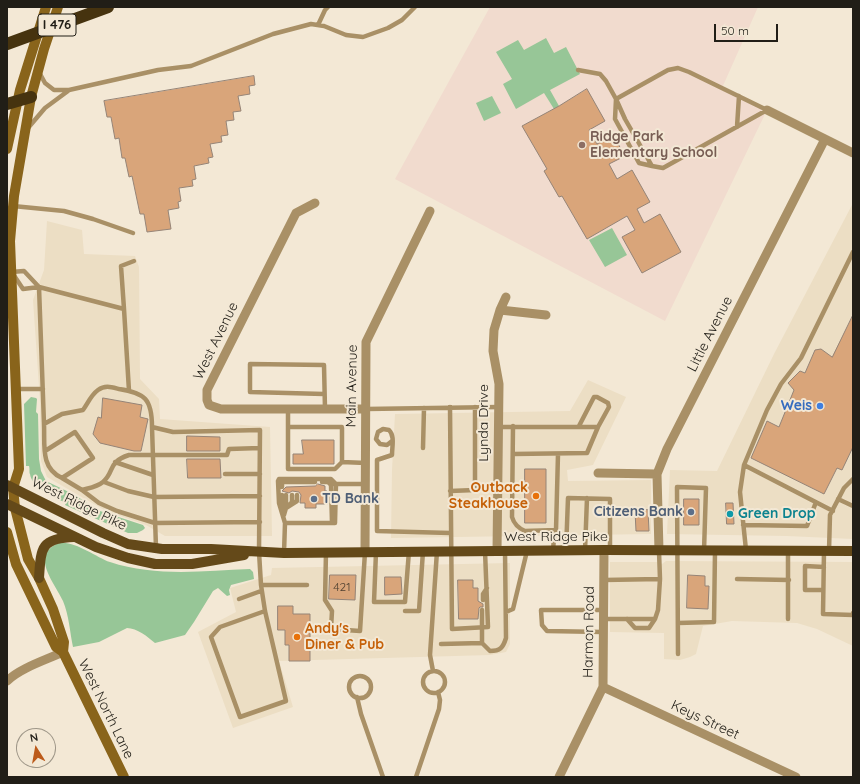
<!DOCTYPE html>
<html>
<head>
<meta charset="utf-8">
<style>
	body { margin:0 }
	#map { position:relative; width:860px; height:784px; overflow:hidden; background:#f3e8d5; font-family:Quicksand,sans-serif }
	canvas { display:block }
	.frame { position:absolute; inset:0; border:8px solid #211e17; pointer-events:none }
	.north { position:absolute; left:16px; top:728px; width:40px; height:40px; box-sizing:border-box; background:#f3e8d5; border:1px solid #9f9789; border-radius:50%; rotate:349deg; font-size:11px; font-weight:700; line-height:16px; text-align:center; color:#211e17 }
	.north::after { content:''; display:block; margin:auto; width:14px; height:18px; background:#bc5b1b; clip-path:polygon(50% 0,100% 100%,50% 72%,0 100%) }
	.scale { position:absolute; left:714px; top:24px; width:64px; height:18px; box-sizing:border-box; border:2px solid #211e17; border-top:0; padding-left:5px; font-size:12px; line-height:14px; white-space:nowrap; color:#211e17; -webkit-text-stroke:3px #f3e8d5; paint-order:stroke }
</style>
</head>
<body>
<div id="map">
<canvas width="860" height="784"></canvas>
<div class="frame"></div>
<div class="north">N</div>
<div class="scale">50 m</div>
</div>
<script>
const ctx = document.querySelector('canvas').getContext('2d');
ctx.lineJoin = 'round';
function paint(path, color) {
  ctx.fillStyle = color;
  ctx.fill(path, 'evenodd');
}
function trace(path, color, width, dash) {
  ctx.strokeStyle = color;
  ctx.lineWidth = width;
  ctx.lineCap = dash ? 'butt' : 'round';
  ctx.setLineDash(dash || []);
  ctx.stroke(path);
}
function drawText(font, color, halo, rows, align = 'center') {
  ctx.font = font + ' Quicksand,sans-serif';
  ctx.lineWidth = 4;
  ctx.setLineDash([]);
  ctx.textBaseline = 'middle';
  ctx.strokeStyle = halo;
  ctx.fillStyle = color;
  for (const [text, x, y, turn = 0] of rows) {
    ctx.save();
    ctx.translate(x, y);
    ctx.rotate((+turn || 0) * Math.PI / 180);
    ctx.textAlign = isNaN(turn) ? turn : align;
    if (halo) ctx.strokeText(text, 0, 0);
    ctx.fillText(text, 0, 0);
    ctx.restore();
  }
}
paint(new Path2D(`
	M853 203V539L787 536 667 534 670 470 717 471 774 354Z
	M47 221 82 230 84 254 135 256 139 267 140 379 159 399 160 419 270 427 272 536H165L146 525 106 511 47 477 41 461 40 401 33 300 44 270Z
	M588 380 626 397 593 465 567 470 568 481 651 480V534L391 538 392 470 395 414 570 411Z
	M666 561 853 562V646L817 629 797 623 732 621 703 626 696 654 690 657 680 660 664 659V633L610 632V562H657L662 564Z
	M510 563V644L506 652 490 655 279 661 293 707 233 728 198 632 236 612 230 588 271 575 272 568Z`), '#ecdec4');
paint(new Path2D(`
	M490 7H758L722 88 767 110 665 321 395 179Z`), '#f1dbce');
paint(new Path2D(`
	M546 38 554 53 566 47 580 74 550 90 559 106 554 109 544 93 516 109 503 84 512 79 496 52 518 40 524 50Z
	M492 96 501 113 484 121 476 103Z
	M612 228 627 255 605 267 589 240Z
	M31 397 36 398 37 399 36 412 38 414 39 459 41 471 46 481 73 494 100 511 143 525 145 528 143 530 137 533H128L65 505 66 503C55 497 32 489 30 474 29 473 30 469 29 466H26L24 404Z
	M59 543C74 540 96 557 110 562 155 577 203 571 250 569L253 572 254 579 231 585 229 590 230 595 227 596 218 588 213 591 194 622 185 635 155 643C148 637 137 628 127 628L99 642 73 647C70 633 69 615 63 601 55 583 29 555 59 543Z`), '#97c697');
const building = new Path2D(`
	M254 76 255 85 249 86 250 94 238 96 241 111 233 112 234 120 226 121 228 135 221 136 222 142 210 144 213 157 208 158 209 163 194 166 196 179 192 180 193 186 179 188 181 201 178 202 179 208 168 210 171 229 147 232 144 214H140L132 176 129 177 125 158H122L119 138 115 139 111 117H107L104 101Z
	M587 89 605 121 589 130 597 144 613 135 625 156 609 164 617 179 632 170 650 202 637 209 644 223 660 214 681 252 642 273 622 237 635 230 627 216 587 239 562 196 559 197 544 171 547 169 522 126 559 106Z
	M853 315V447L842 470 837 468 824 494 751 458 767 421 779 427 794 390 788 383 800 371 805 373 815 350 821 349 832 357Z
	M103 398 142 405 140 417 148 419 141 451H134L100 443 93 434 98 417 101 418Z
	M187 436 220 437V451H187Z
	M302 440H334V464H293V454H303Z
	M187 459H220L221 478H188Z
	M525 469H546V523H525Z
	M318 484 325 486V491H327L328 504H316V508H305V503H300L301 495 299 492 292 491 289 493 282 491 286 487 315 486Z
	M684 499H699V525H684Z
	M726 503H733L734 524H727Z
	M648 510 649 531H636L635 511Z
	M330 575H356L355 600 329 599Z
	M688 575 705 576V586H709L708 609 687 608Z
	M385 577H401L402 594 385 595Z
	M458 580H473V588H478V601L483 604V607H480L479 608 478 619H459Z
	M278 606H293V614H310V661H289V645H285V630H278Z`);
paint(building, '#d9a57a');
trace(building, '#958477', 1);
trace(new Path2D(`
	M318 25 325 10 328 7
	M678 68 689 72 767 110 663 168 652 166 625 119 616 99 668 70Z
	M578 70 600 74 606 81 616 99 615 119 639 163 652 166
	M39 72 45 83 54 90H69L158 70 191 66 273 34 311 24 324 26 346 35 363 37 388 28 402 20 415 7
	M737 127 739 96
	M28 128 45 108 68 91
	M13 206 64 211 93 219 133 233
	M11 272 24 271 39 287 124 309 129 391
	M13 274 23 289 39 287 44 424
	M124 309 121 266 134 261
	M16 389H43
	M324 394 250 392V364L324 365 325 409
	M450 407 452 629 488 627 485 551
	M288 409V469H335L342 462 366 463
	M366 409 499 407
	M513 426 512 517C514 524 518 528 525 531L556 530
	M288 427H342V462
	M499 427H598
	M392 441 387 445 380 444 376 439 378 432 383 429 389 430C395 436 392 446 392 455L377 460V531L450 533
	M423 448 424 408
	M45 451 75 432 93 458 62 478C40 468 45 445 44 424L62 414 83 410C88 403 91 395 98 390 105 385 111 387 119 389 145 393 152 399 152 427
	M513 454 587 453 598 427 609 407 608 403 597 397H594L579 426
	M115 462 153 475
	M744 465 833 511
	M225 474H260
	M62 478 82 490C89 488 97 487 103 482 115 472 107 462 129 455H227L229 449 260 448
	M104 482 128 491 154 497 260 496
	M322 482H328L331 485 332 523
	M333 484H365
	M282 487V482H315
	M82 490 99 503 117 511 155 523 260 522
	M450 491 475 490V407
	M282 495 283 508
	M838 499 853 506
	M289 505 292 502V495
	M286 508 297 501V495
	M284 515 286 508V495
	M743 525 807 526 816 502
	M156 548 152 427 173 432 260 430 259 552 261 585 265 611 286 701 240 717 211 637 220 627 265 611
	M746 550 740 492 744 465 767 410 781 384 801 358 853 252
	M553 551 554 537 556 530 558 454
	M566 551 568 498 610 499V551
	M585 551 587 498
	M788 551V619
	M824 551 823 614 853 615V613
	M829 551 830 515 844 488 853 479
	M326 552 325 600 332 611 331 629 360 631 365 552
	M376 552 374 602H405L409 551
	M284 553 285 523H335L336 484 331 479H279L278 481 279 503 285 523
	M737 579 789 580
	M604 580 660 579 659 551
	M261 585H307
	M823 590H805V566L824 567
	M239 599 261 591
	M483 600V594L487 588
	M482 610V643L490 651C500 651 503 648 506 638L505 551
	M405 611H419L423 551
	M506 612 513 609 527 551
	M603 619H655L658 610 660 579
	M627 619 635 628H649L655 619
	M678 623 714 622 715 551
	M603 632 547 631 542 625 541 610H604
	M441 644 482 643
	M678 654 677 487 706 488 704 551
	M433 671 430 655 437 551
	M423 682a11 11 0 1 1 22 0a11 11 0 1 1-22 0Z
	M349 687a11 11 0 1 1 22 0a11 11 0 1 1-22 0Z
	M357 697 361 714 383 777
	M416 777 439 709 440 700 438 692`), '#a99066', 4.5);
trace(new Path2D(`
	M767 110 853 153
	M315 203 296 213 207 390V400L209 405 221 409H366
	M500 310 546 315
	M598 473 657 474
	M497 551 499 384 493 351 494 330 500 310 506 297
	M659 551 657 474 667 449 825 139
	M365 552 366 342 430 211
	M7 681C20 668 46 660 63 652
	M603 687 796 777
	M559 777 603 687 604 550`), '#a99066', 9);
trace(new Path2D(`
	M58 7 44 49 31 97 14 196 10 241 19 469 13 488 15 508 28 559 39 578 53 609 64 642 63 652
	M7 149 20 90 46 7
	M7 532 16 564 56 647 63 652 124 777`), '#89641b', 10);
trace(new Path2D(`
	M7 485 103 533 128 544 162 549H211L284 553 604 550 853 551
	M7 504 96 547 128 558 155 564H192L244 555
	M39 578C41 549 40 538 74 537`), '#644919', 10);
trace(new Path2D(`
	M7 104 31 97`), '#46330f', 12);
trace(new Path2D(`
	M7 44 108 7`), '#46330f', 12);
for (const [x, y, r, color] of [
	[582,145,4,"#8d6e63"],
	[820,406,4,"#3f7fe0"],
	[536,496,4,"#e8710a"],
	[314,499,4,"#5c6f8a"],
	[691,512,4,"#5c6f8a"],
	[730,514,4,"#0f9aa8"],
	[297,637,4,"#e8710a"]
]) {
  const dot = new Path2D();
  dot.arc(x, y, r, 0, 2 * Math.PI);
  ctx.fillStyle = color;
  ctx.fill(dot);
  trace(dot, '#f3e8d5', 1.5);
}
drawText('12px', '#4f4030', null, [
	["421",342,587]
]);
for (const [x, y, w] of [
	[57,25,38]
]) {
  const box = new Path2D();
  box.roundRect(x - w / 2, y - 11, w, 22, 3);
  ctx.fillStyle = '#f3e8d5';
  ctx.fill(box);
  trace(box, '#211e17', 1);
}
drawText('bold 13px', '#211e17', null, [
	["I 476",57,25]
]);
drawText('bold 14px', '#785e54', '#f3e8d5', [
	["Ridge Park",590,137],
	["Elementary School",590,153]
], 'left');
drawText('14px', '#211e17', '#f3e8d5', [
	["Little Avenue",710,334,-63],
	["West Avenue",216,341,-64],
	["Main Avenue",352,386,-89],
	["Lynda Drive",484,423,-90],
	["West Ridge Pike",79,504,26],
	["West Ridge Pike",556,537],
	["Harmon Road",589,632,-89],
	["West North Lane",106,709,64],
	["Keys Street",705,720,25]
]);
drawText('bold 14px', '#366cbe', '#f3e8d5', [
	["Weis",812,406]
], 'right');
drawText('bold 14px', '#c56008', '#f3e8d5', [
	["Outback",528,488],
	["Steakhouse",528,504],
	["Andy's",305,629,"left"],
	["Diner & Pub",305,645,"left"]
], 'right');
drawText('bold 14px', '#4e5e75', '#f3e8d5', [
	["TD Bank",322,499],
	["Citizens Bank",683,512,"right"]
], 'left');
drawText('bold 14px', '#0d838f', '#f3e8d5', [
	["Green Drop",738,514]
], 'left');
</script>
</body>
</html>
